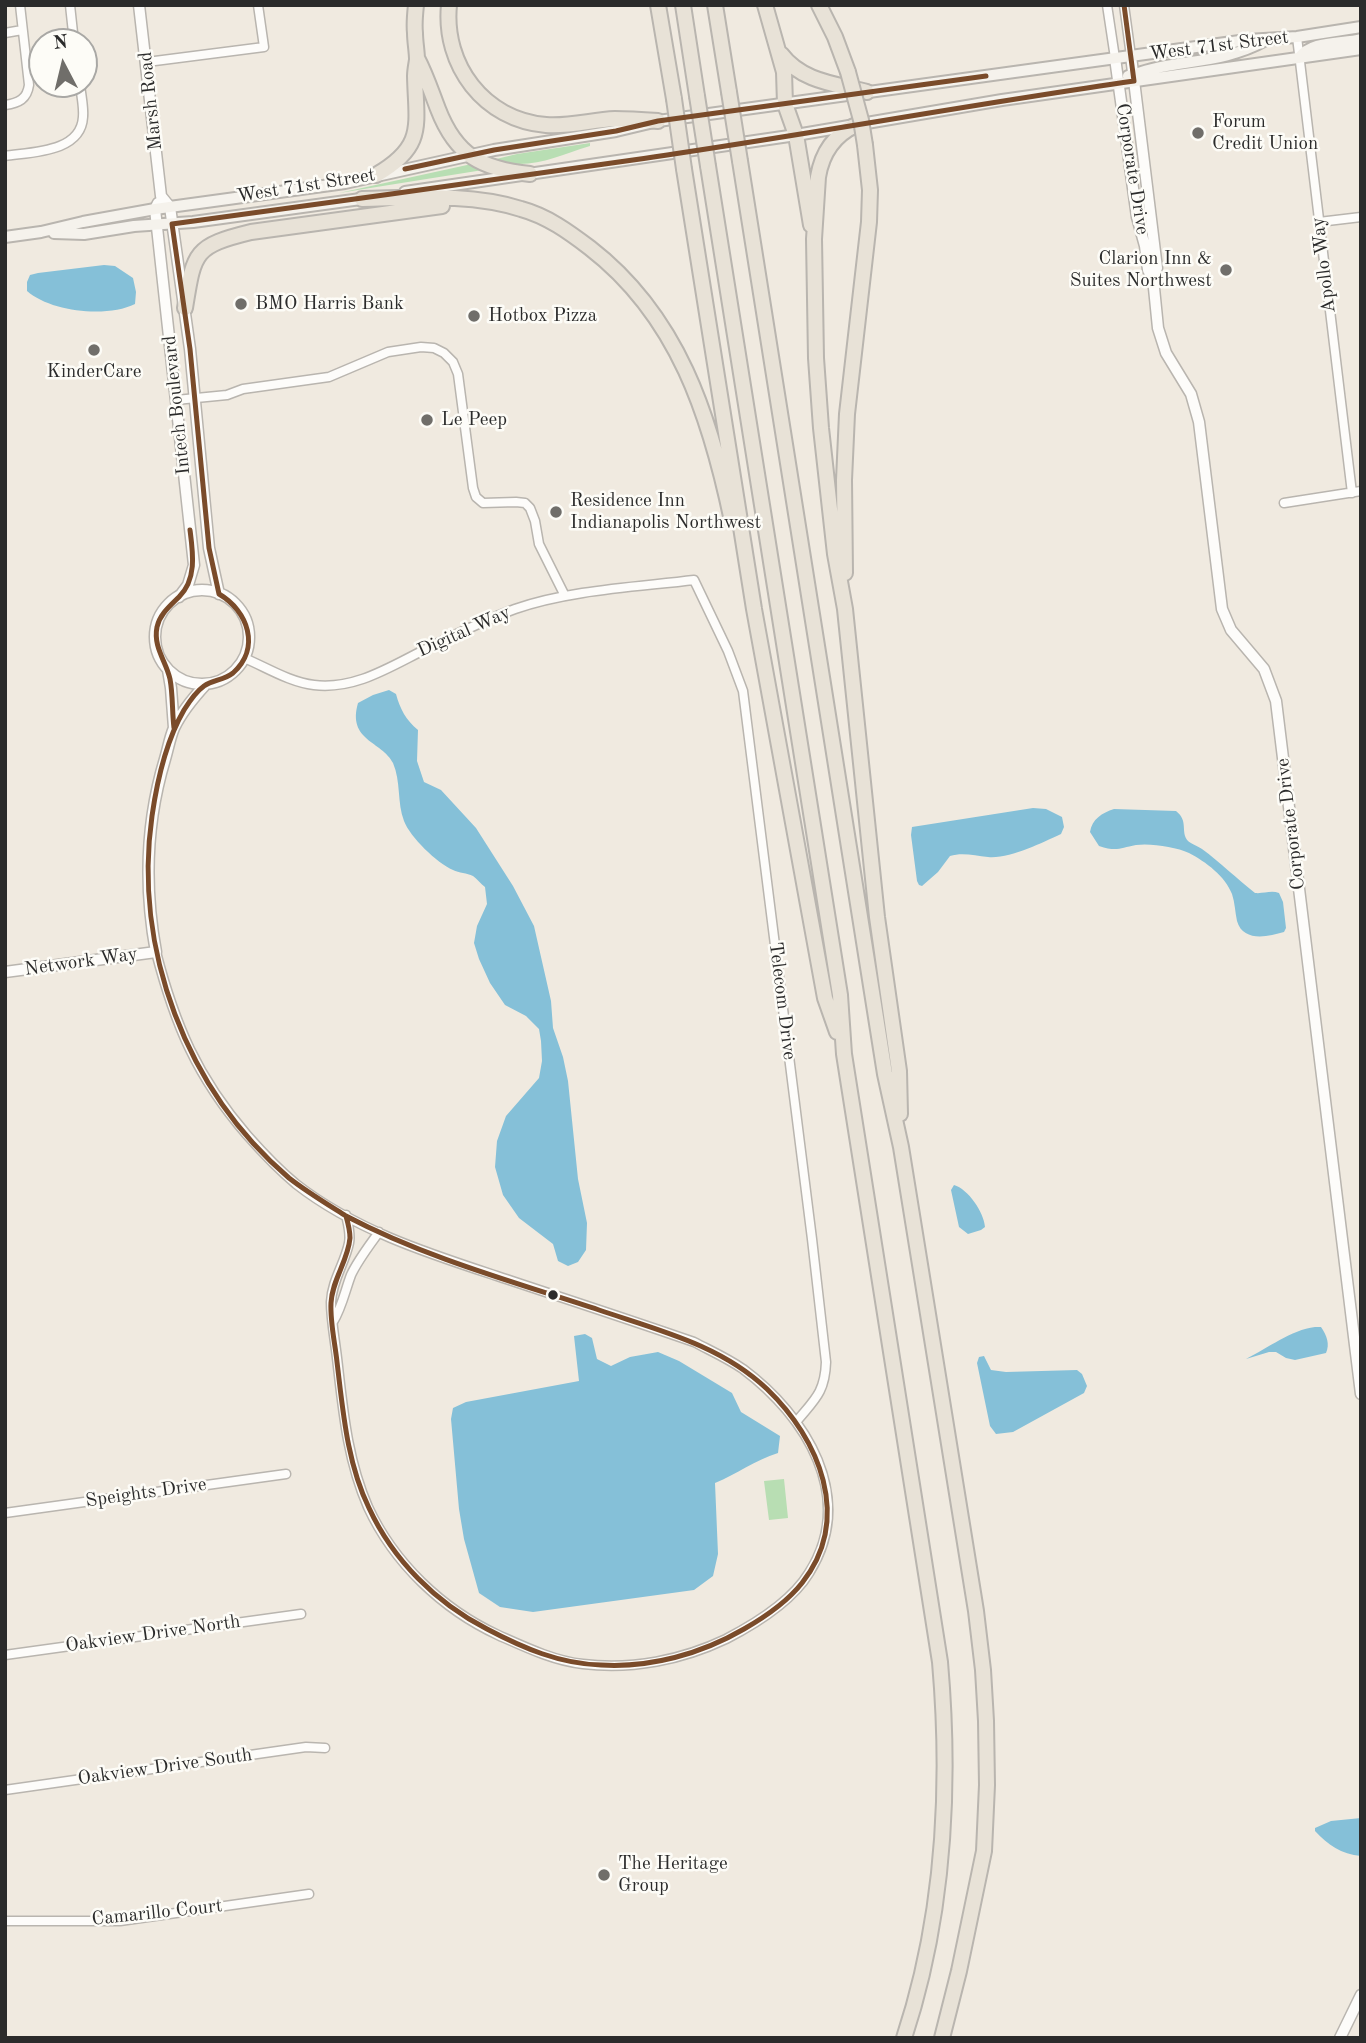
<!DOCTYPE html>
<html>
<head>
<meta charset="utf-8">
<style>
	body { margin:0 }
	#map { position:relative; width:1366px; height:2043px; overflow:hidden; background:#f0eae0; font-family:"Old Standard TT",serif }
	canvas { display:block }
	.frame { position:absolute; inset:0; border:7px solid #2b2b2b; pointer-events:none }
	.north { position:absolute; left:28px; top:28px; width:70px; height:70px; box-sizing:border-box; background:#fdfcf7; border:2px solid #a9a8a5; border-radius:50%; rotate:353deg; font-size:19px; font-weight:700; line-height:28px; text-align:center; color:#2b2b2b }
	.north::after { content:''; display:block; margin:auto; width:24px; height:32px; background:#706e6a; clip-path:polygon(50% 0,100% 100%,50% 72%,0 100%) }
</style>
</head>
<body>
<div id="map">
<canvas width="1366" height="2043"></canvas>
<div class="frame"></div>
<div class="north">N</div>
</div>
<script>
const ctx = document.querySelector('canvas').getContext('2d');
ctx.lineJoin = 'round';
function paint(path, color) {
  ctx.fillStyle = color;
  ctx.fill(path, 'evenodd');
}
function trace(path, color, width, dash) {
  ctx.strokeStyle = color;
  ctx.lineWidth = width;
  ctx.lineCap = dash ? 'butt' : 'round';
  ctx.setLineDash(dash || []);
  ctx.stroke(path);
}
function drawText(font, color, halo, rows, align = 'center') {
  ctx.font = font + ' "Old Standard TT",serif';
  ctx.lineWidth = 5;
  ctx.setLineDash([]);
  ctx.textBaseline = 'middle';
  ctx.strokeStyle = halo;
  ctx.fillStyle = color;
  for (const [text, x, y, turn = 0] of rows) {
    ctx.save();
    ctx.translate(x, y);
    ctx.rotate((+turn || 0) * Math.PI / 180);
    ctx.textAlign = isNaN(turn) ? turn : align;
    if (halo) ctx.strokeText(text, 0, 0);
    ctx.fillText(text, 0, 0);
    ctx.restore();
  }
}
paint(new Path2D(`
	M590 143V146C554 157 531 171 492 160L517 154Z
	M467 165H472L483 170 339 193Z
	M784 1479 788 1518 769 1520 764 1481Z`), '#b8deb3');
paint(new Path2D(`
	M104 265 115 266 133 278 136 292 135 304C107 318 51 312 27 291V282L30 275 38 273Z
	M389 690 396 694C400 709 406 720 418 730L417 761 424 782 441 790 476 828 513 886 534 926 551 1001 553 1028 563 1057 568 1081 578 1179 587 1223 586 1250 578 1262 568 1266 558 1261 553 1244 519 1218 503 1195 495 1167 497 1141 506 1116 539 1078 542 1061 541 1041 539 1029 526 1016 505 1005 490 983 479 959 474 943 477 926 487 904 485 887C481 884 477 879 473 876 467 873 459 873 453 870 437 863 410 837 404 821 397 803 401 781 393 763 382 741 347 741 358 703L373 695Z
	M1033 808 1046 809 1062 817 1064 827 1061 834C1041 843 1010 859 988 857 975 856 963 852 950 856L938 872 922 886 919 885 917 881 911 835 912 827Z
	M1114 809 1176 811C1189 821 1180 832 1188 841 1191 844 1198 846 1202 849 1220 862 1237 879 1255 893 1263 894 1271 890 1279 893L1283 902 1286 928 1284 932C1267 937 1243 942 1237 921 1235 912 1235 903 1232 894 1225 876 1206 862 1189 853 1176 847 1151 843 1136 845 1120 848 1117 852 1099 846L1090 832C1092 819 1102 813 1114 809Z
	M954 1185C968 1189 984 1212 985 1227L981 1230 968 1234 959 1227 951 1190Z
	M1315 1327H1321C1327 1336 1330 1344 1326 1353L1295 1360 1286 1358 1276 1352H1269L1246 1359C1268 1348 1291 1330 1315 1327Z
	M585 1334 592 1338 597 1359 611 1366 630 1357 658 1352 679 1361 732 1393 741 1412 780 1436 778 1453C755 1460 737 1474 715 1483L718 1554 713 1576 694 1590 533 1612 500 1607 479 1593 464 1539 459 1509 451 1419 453 1408 466 1402 579 1381 574 1336Z
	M984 1356 991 1370 1006 1372 1077 1370 1082 1374 1087 1386 1084 1393 1013 1432 996 1434 990 1426 977 1363 979 1357Z
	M1361 1818V1856C1341 1854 1328 1845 1315 1831V1828L1331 1821Z`), '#85c0d8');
const minor = new Path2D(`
	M70 5 74 42
	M1107 5 1115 58
	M1124 5 1131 56
	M5 33 22 30
	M1297 37 1352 493
	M147 62 264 47 258 5
	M5 105C19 103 27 99 29 85L20 5
	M5 156C30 152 81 153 83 117 84 107 81 95 80 84
	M1319 222 1361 217
	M176 400 227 395 243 389 329 377 388 352 421 347 434 348 444 353 453 362 458 374 473 488 476 497 483 503 516 502 525 503 530 508 535 521 539 544 565 596
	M1284 503 1361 491
	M244 658C266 667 289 682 314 685 356 690 391 666 428 648 456 634 485 620 515 609 569 590 637 587 694 580L728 651 743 691 812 1239 826 1362C825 1393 814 1400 796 1422
	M156 952C175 1025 197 1077 247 1135 262 1152 278 1169 296 1184 355 1230 427 1253 497 1276 563 1298 628 1319 694 1342 711 1351 727 1358 743 1369 806 1416 857 1497 809 1573 792 1601 755 1624 726 1639 682 1660 632 1670 583 1664 554 1661 525 1647 498 1635 442 1609 394 1563 368 1507 347 1459 343 1409 337 1358 335 1340 331 1320 331 1302 332 1280 345 1263 349 1243 351 1234 348 1224 346 1215
	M333 1322C342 1307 345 1291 351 1275 358 1260 369 1246 379 1232
	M5 1513 286 1474
	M5 1655 301 1614
	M5 1790 306 1747 325 1748
	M5 1921H120L309 1894`);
const tertiary = new Path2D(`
	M139 5 161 196 170 207 190 349 209 548 219 594
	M1131 56 1157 268 1153 278
	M1115 58 1137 217 1145 246 1148 270 1153 278 1158 328 1166 353 1191 394 1199 422 1222 609 1231 630 1264 669 1276 701 1361 1394
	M158 203 155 209 194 565 188 585 179 597
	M155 637a47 47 0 1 1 94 0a47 47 0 1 1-94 0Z
	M168 670 171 688 174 728
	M5 972 156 952C144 887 146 822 165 759 168 749 170 737 174 728 182 711 194 697 206 684
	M1340 2038 1361 1995`);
const secondary = new Path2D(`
	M1299 58C1311 40 1342 44 1361 39
	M1128 76C1139 73 1150 69 1161 67 1197 60 1232 59 1264 41
	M405 192 796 135 1002 100 1361 49
	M54 233 84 234 134 226 193 222 368 198
	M5 237 41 232 83 222 155 209 345 183 494 150 616 131 658 121 1247 40 1297 37 1361 27`);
const motorway = new Path2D(`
	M449 5C443 65 484 120 546 125 569 127 592 120 615 119 629 119 644 120 658 121
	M658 5 674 99
	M683 5 697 96
	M715 5 729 92
	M765 5 784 72 785 104 796 135 811 225
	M819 5 835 37 848 72
	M781 54C802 82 836 84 867 92
	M417 58C426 75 431 91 438 109 456 156 482 169 530 174
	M856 125C834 135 822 153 818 177L814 239 816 358 821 428 835 554 845 609 877 917 899 1071 900 1114
	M740 161 885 1074 901 1147 976 1611 983 1670 986 1721 987 1785 984 1851 959 1971 942 2038
	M708 166 840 995 844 1054 940 1662C951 1789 944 1917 904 2038
	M684 169 754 609 825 998 837 1032
	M376 175C426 146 416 125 415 76 415 71 416 66 417 60 417 51 415 42 415 33 414 24 415 14 416 5
	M362 199C415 198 470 193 521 209 547 216 569 232 590 248 678 316 710 416 732 521
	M185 308C194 252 194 246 251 232L442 206
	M845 573 844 480 847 414 869 222 870 190 865 145`);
trace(minor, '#b9b5af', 11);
trace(tertiary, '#b9b5af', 13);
trace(secondary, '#b9b5af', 14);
trace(motorway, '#b9b5af', 18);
trace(minor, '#fdfcfa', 8);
trace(tertiary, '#fdfcfa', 10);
trace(secondary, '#f5f2ec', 10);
trace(motorway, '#e8e2d7', 14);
const motorwayBridge = new Path2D(`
	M848 72 861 120 865 145
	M729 92 740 161
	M697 96 708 166
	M674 99 684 169`);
trace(motorwayBridge, '#b9b5af', 18, []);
trace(motorwayBridge, '#e8e2d7', 14);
trace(new Path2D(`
	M405 169 494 150 616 131 658 121 986 76
	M174 728C172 712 173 695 170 679 166 661 153 647 157 627 160 614 170 606 179 597 197 579 193 553 190 530
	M346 1216C426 1258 514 1282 599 1310 658 1330 721 1345 767 1389 819 1439 853 1518 802 1583 787 1602 765 1617 744 1629 701 1654 650 1668 601 1665 560 1664 523 1648 487 1629 436 1603 393 1560 369 1508 347 1463 343 1411 337 1362 335 1343 330 1322 331 1303 332 1280 348 1261 350 1238 350 1231 348 1223 346 1216Z
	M346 1216C327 1204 307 1192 289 1178 186 1090 133 949 152 816 157 781 166 741 184 710 189 702 197 691 204 686 213 680 224 680 233 673 261 648 248 611 219 594L209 548 190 349 172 224C326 203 479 182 633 160 800 136 967 105 1134 81L1124 5`), '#7a4b2a', 5);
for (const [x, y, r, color] of [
	[1198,133,7,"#706e6a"],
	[1226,270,7,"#706e6a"],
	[241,304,7,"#706e6a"],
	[474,316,7,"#706e6a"],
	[94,350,7,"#706e6a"],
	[427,420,7,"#706e6a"],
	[556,512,7,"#706e6a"],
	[553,1295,6,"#2b2b2b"],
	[604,1875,7,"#706e6a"]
]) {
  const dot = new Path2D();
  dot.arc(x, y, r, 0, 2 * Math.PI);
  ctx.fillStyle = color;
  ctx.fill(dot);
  trace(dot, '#fdfcf7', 2.5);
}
drawText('19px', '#2b2b2b', '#fdfcf7', [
	["West 71st Street",1219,46,-7],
	["Marsh Road",151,101,-96],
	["Corporate Drive",1132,169,81],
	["West 71st Street",306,186,-9],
	["Apollo Way",1324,265,-97],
	["Intech Boulevard",177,405,-96],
	["Digital Way",464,632,-24],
	["Corporate Drive",1291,824,-97],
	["Network Way",81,962,-8],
	["Telecom Drive",782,1001,83],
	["Speights Drive",146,1493,-8],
	["Oakview Drive North",153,1634,-8],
	["Oakview Drive South",165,1767,-8],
	["Camarillo Court",157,1913,-6]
]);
drawText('19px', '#2b2b2b', '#fdfcf7', [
	["Forum",1212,122],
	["Credit Union",1212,144],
	["Clarion Inn &",1212,259,"right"],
	["Suites Northwest",1212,281,"right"],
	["BMO Harris Bank",255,304],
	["Hotbox Pizza",488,316],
	["KinderCare",94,372,"center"],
	["Le Peep",441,420],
	["Residence Inn",570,501],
	["Indianapolis Northwest",570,523],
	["The Heritage",618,1864],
	["Group",618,1886]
], 'left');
</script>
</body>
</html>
